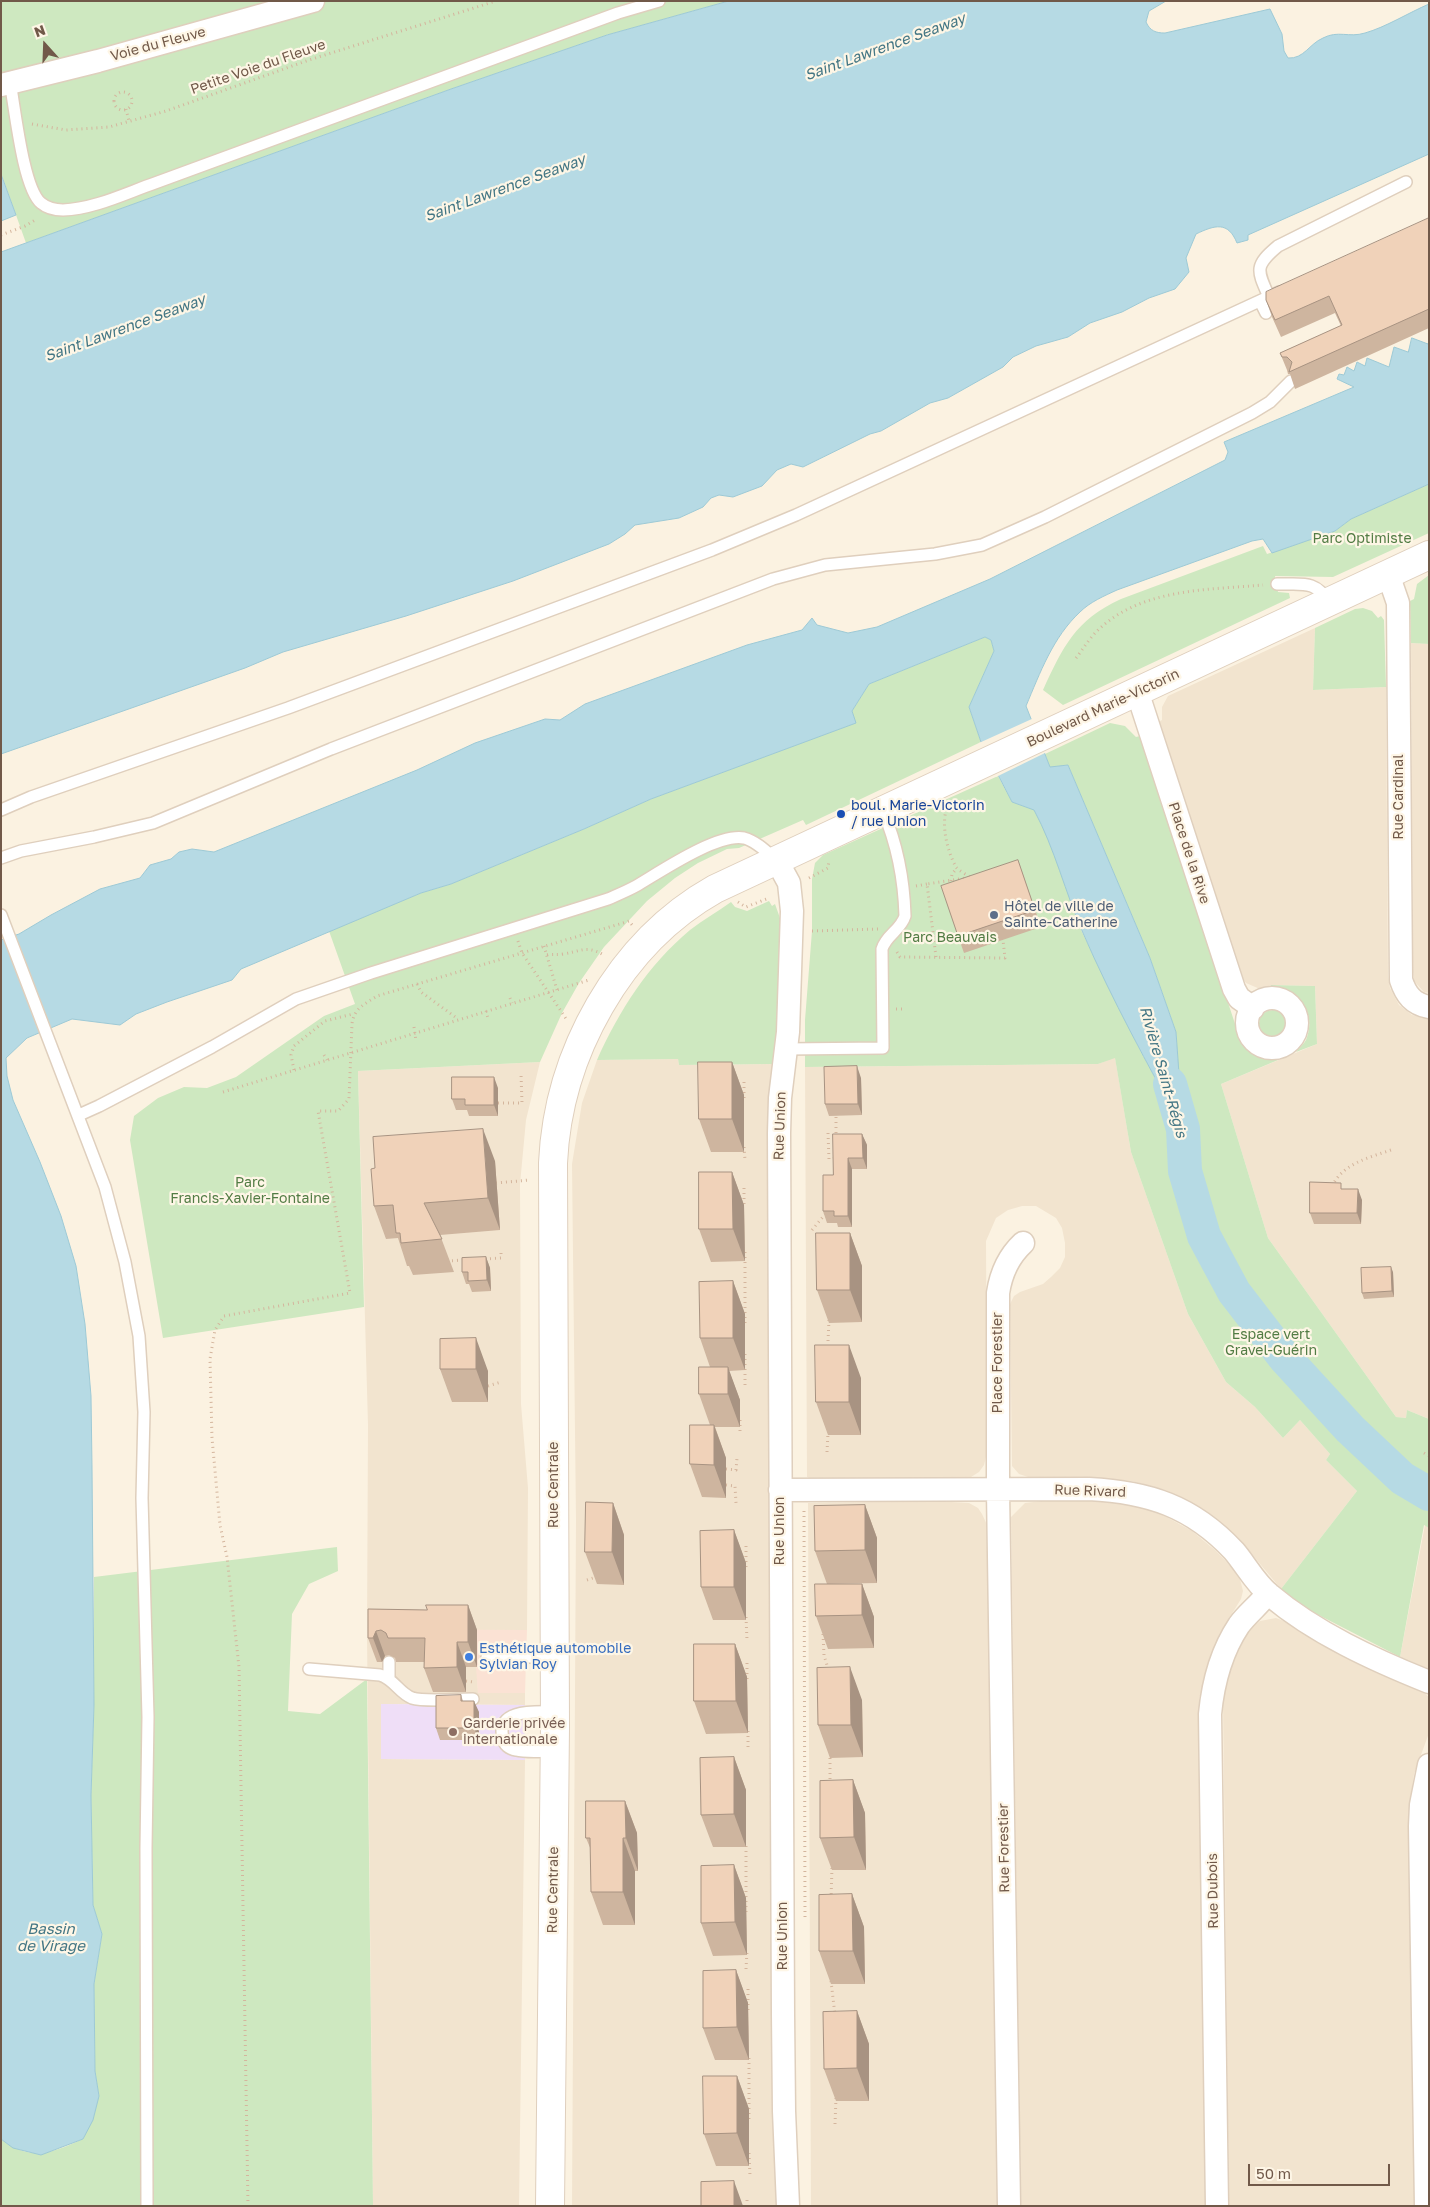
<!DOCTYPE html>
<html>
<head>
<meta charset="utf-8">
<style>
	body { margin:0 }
	#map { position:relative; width:1430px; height:2207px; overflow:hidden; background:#fbf2e1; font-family:"Golos Text",sans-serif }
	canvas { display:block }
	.frame { position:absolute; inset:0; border:2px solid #715949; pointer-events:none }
	.north { position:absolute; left:20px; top:20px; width:50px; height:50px; -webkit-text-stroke:4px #fef6e6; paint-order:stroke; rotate:340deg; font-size:14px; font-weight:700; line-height:20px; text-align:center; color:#715949 }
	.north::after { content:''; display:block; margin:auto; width:18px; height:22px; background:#715949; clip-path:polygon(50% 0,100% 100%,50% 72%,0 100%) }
	.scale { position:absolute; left:1248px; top:2164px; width:142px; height:22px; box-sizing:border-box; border:2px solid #715949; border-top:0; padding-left:6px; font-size:15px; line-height:18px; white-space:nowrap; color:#715949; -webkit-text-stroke:4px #fef6e6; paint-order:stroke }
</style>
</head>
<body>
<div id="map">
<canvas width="1430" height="2207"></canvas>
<div class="frame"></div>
<div class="north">N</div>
<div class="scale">50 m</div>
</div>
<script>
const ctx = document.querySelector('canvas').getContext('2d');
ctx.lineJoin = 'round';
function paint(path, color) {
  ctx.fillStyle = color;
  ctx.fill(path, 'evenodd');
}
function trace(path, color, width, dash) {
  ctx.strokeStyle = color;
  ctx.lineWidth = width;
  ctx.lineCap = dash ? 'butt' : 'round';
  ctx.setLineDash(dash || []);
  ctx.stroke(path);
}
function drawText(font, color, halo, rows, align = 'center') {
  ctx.font = font + ' "Golos Text",sans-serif';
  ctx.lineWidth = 4.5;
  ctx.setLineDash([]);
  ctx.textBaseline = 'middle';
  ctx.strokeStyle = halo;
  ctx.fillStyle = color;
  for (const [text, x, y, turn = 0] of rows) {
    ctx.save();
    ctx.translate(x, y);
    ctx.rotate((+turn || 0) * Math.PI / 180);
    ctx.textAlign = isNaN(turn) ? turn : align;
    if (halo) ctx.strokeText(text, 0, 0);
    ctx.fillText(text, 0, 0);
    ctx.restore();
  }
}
paint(new Path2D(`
	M1315 628 1313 690 1386 687 1388 977 1390 988 1399 1005 1412 1015 1429 1019V1419L1407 1410 1406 1418 1396 1417 1268 1238 1221 1084 1317 1044 1315 986 1272 985 1260 989 1246 983 1242 978 1158 722 1162 720V707L1168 696Z
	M1411 643 1429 644V993L1424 992 1414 981 1413 972Z
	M1115 1057 1131 1152 1188 1314 1226 1382 1255 1407 1283 1438 1300 1420 1330 1454 1326 1460 1357 1491 1281 1589 1240 1540 1222 1524 1194 1504 1165 1490 1132 1481 1028 1477 1019 1474 1012 1466 1010 1304 1014 1296 1020 1292 1043 1284 1051 1277 1060 1268 1065 1257V1243L1062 1228 1056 1218 1036 1206H1022L1008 1210 996 1218 986 1241 987 1453 984 1465 979 1472 971 1477 962 1478 812 1479 807 1477 805 1067 1098 1064Z
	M678 1059 679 1065 775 1064 779 2206H572L576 1520 572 1164 582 1103 597 1060Z
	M540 1062 526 1120 520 1184 521 1404 528 1488 527 1630H435L377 1662H433L434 1667H477L478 1692 525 1693V1705L381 1704V1759L525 1760 519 2206H373L367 1634 368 1425 358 1071Z
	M1099 1499 1130 1503 1161 1514 1192 1531 1216 1551 1239 1575 1243 1591 1241 1599 1220 1633 1213 1650 1199 1699 1206 2206H1021L1011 1517 1025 1503 1042 1501Z
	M934 1501 969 1503 978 1508 982 1514 988 1527 998 2206H811L808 1503Z
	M1425 1525 1429 1528V1669L1400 1657Z
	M1276 1618 1284 1621 1423 1692 1429 1697V1733L1414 1774 1409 1809 1415 2206H1229L1223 1702 1224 1689 1234 1661 1244 1639 1251 1628 1260 1621Z`), '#f2e4cf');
paint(new Path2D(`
	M376 1629 527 1630 525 1693H478L476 1667H433V1662H377Z`), '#fbe2d4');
paint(new Path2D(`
	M381 1704 525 1705V1760L381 1759Z`), '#efdef7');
paint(new Path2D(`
	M1 1H729L607 35 451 89 26 243 1 173Z
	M1429 484V533L1333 577 1275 576 1278 592 1289 593 1290 598 1063 705 1043 690C1063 647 1075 620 1121 599L1263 546 1267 554 1335 531 1351 519Z
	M1429 575V644L1411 643 1410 601 1414 599 1417 584Z
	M1363 608 1372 611 1378 618 1381 616 1384 620 1386 687 1313 690 1315 628 1355 609Z
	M985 637 991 640 994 651 969 707 981 742 806 825 803 820 739 848 727 849 698 863 675 878 647 901 604 947 579 983 562 1013 540 1062 358 1071 364 1307 163 1338 130 1140 134 1116 158 1098 184 1087 207 1088 236 1077 324 1016 355 1004 329 931 421 893 451 884 584 829 651 799 855 723 852 711 869 684Z
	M1110 723 1125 726 1136 737 1140 736 1241 1042C1251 1055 1262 1060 1278 1060L1221 1084 1268 1238 1396 1417 1406 1418 1407 1410 1429 1419V1528L1424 1525 1400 1657 1305 1608 1281 1589 1357 1491 1326 1460 1330 1454 1300 1420 1283 1438 1255 1407 1226 1382 1188 1314 1131 1152 1115 1058 1098 1064 805 1067V1020L812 931V879L815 863 823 855 998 776 1012 802 1034 809 1047 834 1082 932 1138 1046 1182 1128 1176 1032 1150 958 1068 765 1050 768 1045 754Z
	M769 901 772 906 775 904 780 918 779 1007 775 1064 679 1065 678 1059 597 1060C619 1011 648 965 690 930 703 920 717 912 731 902L735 907 747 911Z
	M1271 985 1315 986 1317 1044 1296 1052C1299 1048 1304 1044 1306 1040 1318 1012 1297 989 1270 987Z
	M1259 1024a14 14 0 1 1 28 0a14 14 0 1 1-28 0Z
	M337 1547 338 1571 309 1584 292 1614 288 1711 320 1714 367 1679 373 2206H1V2139C30 2162 52 2153 83 2139L99 2096 95 2071 94 1984 102 1934 93 1905 91 1796 94 1705V1577Z`), '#cee8c0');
const water = new Path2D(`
	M729 1H1166L1149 11 1146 22C1150 31 1156 33 1165 33L1270 9 1282 34 1284 51 1288 58C1304 59 1309 44 1323 38 1338 30 1349 38 1365 33 1386 27 1408 13 1429 4V154L1248 235V240L1237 243C1228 221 1215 225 1196 234L1186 258 1189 272 1175 289 1149 298 1122 312 1090 323 1068 337 1036 346 1013 357 1003 367 948 398 930 403 881 431 870 434 803 467 791 464 777 470 762 486 733 497 719 495 711 498 703 507 679 518 635 525 625 534 609 544 513 581 406 616 283 652 245 668 1 754V252L451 89 607 35Z
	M1 174 16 215 1 221Z
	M1412 338 1428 344 1429 342V484L1351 519 1335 531 1272 553 1263 539 1252 541 1117 590C1104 596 1090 602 1080 612 1053 637 1040 673 1026 706L1050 767 1068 765 1150 958 1176 1032 1183 1129C1148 1065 1112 1000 1083 933 1065 892 1055 849 1034 810L1012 802 981 742 969 707 994 651 991 640 985 637 869 684 852 711 856 723 651 799 584 829 451 884 421 893 241 969 232 980 167 1002 136 1014 120 1025 72 1019 27 1038 6 1058 7 1076 13 1100 40 1162 61 1216 76 1266 85 1324 91 1396 92 1467 94 1705 91 1796 93 1905 102 1934 94 1984 95 2071 99 2096 93 2120 83 2139 41 2155 13 2148 1 2139V940L19 934 51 915 100 889 140 878 150 865 171 859 179 852 192 849 214 852 417 770 475 743 545 719 560 720 585 704 747 645 802 630 812 618 817 625 848 633 877 627 990 579 1225 460 1228 452 1224 442 1354 387 1337 379 1339 374 1344 375 1347 367 1354 371 1357 362 1365 366 1367 358 1389 367 1394 347 1408 352Z`);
paint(water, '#b6dae4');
trace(water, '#9dc9d5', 1);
paint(new Path2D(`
	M1034 718 1047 752 996 777 979 743Z`), '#fbf2e1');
trace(new Path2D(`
	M1170 1084 1183 1129 1185 1171 1204 1236 1234 1292 1284 1357 1350 1429 1402 1478 1429 1494`), '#b6dae4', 34);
const service = new Path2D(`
	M8 82H10C15 108 23 188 41 203 47 208 56 210 63 210 94 209 126 193 155 183L618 13 659 1
	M1269 297C1257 270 1254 266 1278 246L1406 182
	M1260 301 1266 313
	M1277 584C1300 585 1316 579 1328 602
	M1 810 31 797 288 708 712 550 796 515 1279 292
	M1 858 21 851 94 837 153 823 331 749 773 579 825 565 935 554 982 545 1045 517 1252 413 1270 402 1291 381
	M1 915 105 1187 125 1262 139 1336 144 1412 142 1498 148 1717 146 1848 147 2206
	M786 1049 883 1048 882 949C886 935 901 930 905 916 904 880 897 844 883 811
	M79 1115 99 1106 212 1047 296 999 371 973 608 899C617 895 627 891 636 886 660 872 717 833 744 838 756 841 767 852 776 860
	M487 1657H554
	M309 1669 380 1675C394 1679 399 1693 412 1698 424 1702 458 1699 473 1699
	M389 1678V1662
	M555 1751C542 1751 528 1753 516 1750 509 1749 504 1745 503 1738 495 1708 537 1712 555 1712`);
const minor = new Path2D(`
	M1 85 98 61 313 1
	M1388 574 1398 603 1401 980C1406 995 1413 1004 1429 1007
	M1137 691 1234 989 1239 998 1253 1008
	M777 861 789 883 792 911 788 1032 780 1098 779 1133 783 2014 784 2111 788 2206
	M1247 1023a25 25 0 1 1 50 0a25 25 0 1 1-50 0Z
	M780 1490 1089 1489C1148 1492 1192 1506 1234 1551 1246 1565 1255 1583 1270 1595 1315 1633 1374 1660 1429 1682
	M1009 2206 998 1491V1293C1001 1273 1008 1257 1023 1243
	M1217 2206 1210 1714C1213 1683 1221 1652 1239 1625 1247 1614 1259 1605 1268 1593
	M1426 2206 1420 1826 1421 1805 1429 1765`);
const tertiary = new Path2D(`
	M550 2206 555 1726 553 1163C558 1054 619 943 715 889L1429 555`);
trace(service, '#dfcfbd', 14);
trace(minor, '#dfcfbd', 25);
trace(tertiary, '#dfcfbd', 30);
trace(new Path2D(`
	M114 101a9 9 0 1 1 18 0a9 9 0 1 1-18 0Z
	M126 109 129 121
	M32 124 66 130 109 127 166 111 309 60 496 1
	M1 235 25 226 37 219
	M1076 658C1083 649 1089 639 1097 631 1141 588 1207 590 1263 585
	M948 805C940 822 947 851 956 867 959 871 967 875 972 878
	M809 878 828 868 829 861
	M951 881 952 874 957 868
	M916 886 927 884
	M738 902 746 907 769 898
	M812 931 878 929
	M518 941 522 953 567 1020
	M544 946 557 990
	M897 952 900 957 1005 958 1003 940
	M547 955C553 954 557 955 563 954 579 952 586 945 602 954
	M936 957 927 884 966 878
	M417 984 421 992 458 1019
	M510 998 512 1003
	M896 1009H906
	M486 1011 488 1018
	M414 1027 416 1041
	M324 1055 327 1060
	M294 1070 291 1055 294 1046 325 1021 353 1014
	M223 1092 589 980
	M744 1098V1078
	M498 1103H522L521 1074
	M828 1133 829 1159 836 1158
	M836 1133V1115
	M744 1147 745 1160
	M496 1183 530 1180
	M1332 1186C1344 1163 1368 1158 1391 1150
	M744 1188V1207
	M812 1230 827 1212
	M745 1252V1325
	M485 1259 501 1258V1249
	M447 1261 464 1260
	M828 1341 829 1320
	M745 1385V1354
	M488 1386 501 1382
	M740 1420V1433
	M827 1452 828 1433
	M1424 1453 1429 1456
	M726 1469 736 1470 737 1458
	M726 1485 735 1486 736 1503
	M804 1511 805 1919
	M746 1546V1567
	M587 1580 596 1577
	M746 1617 747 1640
	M823 1634 824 1655 829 1672
	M747 1679V1662
	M466 1681 473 1682V1684
	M748 1731V1749
	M830 1784V1756
	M831 1899 832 1867
	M746 1912V1845
	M746 1969 747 1951
	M831 1981 835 2015
	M748 1989V2014
	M749 2058V2122
	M835 2124 836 2098
	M749 2153 750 2176
	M248 2206 239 1667 227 1557 220 1525 212 1438 210 1359 215 1330 224 1316 350 1293 318 1111H338L349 1099 352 1024C354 1008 365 1004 377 996L623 923 629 921 633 926
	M747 2206V2199`), '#d4b59d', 3, [1, 4]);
trace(service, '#fff', 11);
trace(minor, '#fff', 22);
trace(tertiary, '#fff', 28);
paint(new Path2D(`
	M1429 218V328L1295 389 1290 374H1288L1287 370 1280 353 1341 326 1335 313 1281 337 1272 317 1266 300Z
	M1018 860 1041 927 964 953 958 936Z
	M732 1062 744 1095V1152H711L699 1119Z
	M861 1078 862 1115 829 1116 825 1104Z
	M498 1088V1116H469L467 1110H456L452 1099Z
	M862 1134 867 1145V1169H852V1227H838L837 1223H827L823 1211 833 1175Z
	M495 1161 500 1230 440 1235 454 1272 413 1275 409 1266H407L398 1238 386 1239 374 1206Z
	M732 1172 744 1205 745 1261 711 1262 699 1229Z
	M1343 1189 1362 1200 1361 1224H1314L1310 1213Z
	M850 1233 862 1266V1322L829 1323 817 1290Z
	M486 1257 490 1268 491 1291 472 1292 469 1284H466L462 1272Z
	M1393 1272 1394 1297 1364 1299 1362 1293Z
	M733 1281 745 1314V1370L729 1371 740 1400V1427H715L726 1458V1498L702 1497 690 1464 710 1425 699 1394 710 1367 700 1338Z
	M440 1339 488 1371V1402H452L440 1369Z
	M861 1378V1435H828L816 1402Z
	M613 1503 624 1535V1585L597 1584 585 1552Z
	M865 1505 877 1538V1583L827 1584 815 1551Z
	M734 1530 746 1563V1620H713L701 1587Z
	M862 1584 874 1617V1648L828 1649 816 1616Z
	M468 1605 477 1630V1667H466V1692H433L424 1668V1662H396L395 1658 389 1655 385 1656 382 1662H377L368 1638V1609L427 1610Z
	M735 1644 747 1677 748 1733 706 1734 694 1701Z
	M461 1695 463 1701 479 1712V1740H440L436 1728Z
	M862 1700 863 1757 830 1758 818 1725Z
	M734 1757 746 1790V1847H713L701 1815Z
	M853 1780 865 1813 866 1870H832L820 1838Z
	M625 1801 637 1833 638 1871H635V1925H603L591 1892V1850L586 1838Z
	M734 1865 746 1898 747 1955 713 1956 701 1923Z
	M852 1894 864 1927 865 1984H831L819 1951Z
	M736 1970 748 2003 749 2060H715L703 2028Z
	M857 2011 869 2044V2101H836L824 2069Z
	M737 2076 749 2109V2166H716L704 2134Z`), '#ceb59f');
paint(new Path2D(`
	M732 1062 744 1095V1152L732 1119Z
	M857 1066 861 1078 862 1115 858 1104Z
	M494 1077 498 1088V1116L494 1105Z
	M483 1129 495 1161 500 1230 488 1198Z
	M862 1134 867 1145V1169L863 1158Z
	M848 1158 852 1169V1227L848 1216Z
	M732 1172 744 1205 745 1261 733 1229Z
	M1358 1189 1362 1200 1361 1224 1357 1213Z
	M850 1233 862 1266V1322L850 1290Z
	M486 1257 490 1268 491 1291 487 1280Z
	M1391 1267 1393 1272 1394 1297 1392 1291Z
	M733 1281 745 1314V1370L733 1338Z
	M476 1338 488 1371V1402L476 1369Z
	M849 1345 861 1378V1435L849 1402Z
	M728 1367 740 1400V1427L728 1394Z
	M714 1425 726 1458V1498L714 1465Z
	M613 1503 624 1535V1585L612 1552Z
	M865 1505 877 1538V1583L865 1550Z
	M734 1530 746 1563V1620L734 1587Z
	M862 1584 874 1617V1648L862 1615Z
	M468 1605 477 1630V1667L468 1642Z
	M376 1631 385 1656 382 1662 373 1638Z
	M457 1642 466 1667V1692L457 1667Z
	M735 1644 747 1677 748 1733 736 1701Z
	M850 1667 862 1700 863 1757 851 1725Z
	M474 1701 479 1712V1740L474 1728Z
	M734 1757 746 1790V1847L734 1814Z
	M853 1780 865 1813 866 1870 854 1837Z
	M625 1801 637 1833 638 1871 626 1838Z
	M623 1838 635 1871V1925L623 1892Z
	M734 1865 746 1898 747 1955 735 1922Z
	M852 1894 864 1927 865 1984 853 1951Z
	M736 1970 748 2003 749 2060 737 2027Z
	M857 2011 869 2044V2101L857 2068Z
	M737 2076 749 2109V2166L737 2133Z
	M734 2181 743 2206H734Z`), '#a89382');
const building = new Path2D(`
	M1429 218V309L1289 372 1292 362 1287 357H1282L1280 353 1342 325 1329 296 1275 320 1266 300V292Z
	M1018 860 1035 910 958 936 941 886Z
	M698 1062H732V1119H699Z
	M857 1066 858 1104H825L824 1067Z
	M452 1077H494V1105H465V1099H452Z
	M483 1129 488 1198 424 1203 442 1239 401 1243 400 1233H396L393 1205 374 1206 371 1169 375 1168 373 1137Z
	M833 1134H862L863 1158H848V1216H834V1211H823V1175H833Z
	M699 1172H732L733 1229H699Z
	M1310 1182 1341 1183V1189H1358L1357 1213H1310Z
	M816 1233H850V1290H817Z
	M486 1257 487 1280 468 1281V1272H462V1258Z
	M1391 1267 1392 1291 1362 1293 1361 1268Z
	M733 1281V1338H700L699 1282Z
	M476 1338V1369H440V1339Z
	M815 1345H849V1402H816Z
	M699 1367H728V1394H699Z
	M690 1425H714V1465L690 1464Z
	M586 1502 613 1503 612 1552H585Z
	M865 1505V1550L815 1551 814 1506Z
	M734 1530V1587H701L700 1531Z
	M815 1584H862V1615L816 1616Z
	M426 1605H468V1642H457V1667L424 1668 425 1638H388L386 1633 381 1630 376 1631 373 1638H368V1609L427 1610Z
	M694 1644H735L736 1701H694Z
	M850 1667 851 1725H818L817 1668Z
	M461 1695V1701H474V1728H436V1696Z
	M734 1757V1814L701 1815 700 1758Z
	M853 1780 854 1837 820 1838V1781Z
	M586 1801H625L626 1838H623V1892H591L590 1838H586Z
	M734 1865 735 1922 701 1923V1866Z
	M852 1894 853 1951H819V1895Z
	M736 1970 737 2027 703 2028V1971Z
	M857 2011V2068L824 2069 823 2012Z
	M703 2076H737V2133L704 2134Z
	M734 2181V2206H701V2182Z`);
paint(building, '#f0d2b9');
trace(building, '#a89382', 1);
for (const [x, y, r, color] of [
	[841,814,5,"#1a4fb4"],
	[994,915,5,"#5c6f8a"],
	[469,1657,5,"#3f7fe0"],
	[453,1732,5,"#8d6e63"]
]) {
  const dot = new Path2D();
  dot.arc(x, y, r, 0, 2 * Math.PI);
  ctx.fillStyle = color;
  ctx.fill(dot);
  trace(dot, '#fef6e6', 2);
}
drawText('14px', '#715949', '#fef6e6', [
	["Voie du Fleuve",158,44,-15],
	["Petite Voie du Fleuve",258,67,-19],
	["Boulevard Marie-Victorin",1103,708,-25],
	["Rue Cardinal",1399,797,-90],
	["Place de la Rive",1189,853,72],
	["Rue Union",780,1126,-88],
	["Place Forestier",998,1363,-90],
	["Rue Centrale",554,1485,-90],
	["Rue Rivard",1090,1491,2],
	["Rue Union",780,1531,-90],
	["Rue Forestier",1004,1848,-91],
	["Rue Centrale",553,1890,-89],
	["Rue Dubois",1213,1891,-91],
	["Rue Union",783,1936,-90]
]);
drawText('14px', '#527c44', '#fef6e6', [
	["Parc Optimiste",1362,539],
	["Parc Beauvais",950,938],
	["Parc",250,1183],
	["Francis-Xavier-Fontaine",250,1199],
	["Espace vert",1271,1335],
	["Gravel-Guérin",1271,1351]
]);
drawText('14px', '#164399', '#fef6e6', [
	["boul. Marie-Victorin",851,806],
	["/ rue Union",851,822]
], 'left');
drawText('14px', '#4e5e75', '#fef6e6', [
	["Hôtel de ville de",1004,907],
	["Sainte-Catherine",1004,923]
], 'left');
drawText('14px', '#366cbe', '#fef6e6', [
	["Esthétique automobile",479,1649],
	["Sylvian Roy",479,1665]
], 'left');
drawText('14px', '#785e54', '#fef6e6', [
	["Garderie privée",463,1724],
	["internationale",463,1740]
], 'left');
drawText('italic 15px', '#437684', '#fef6e6', [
	["Saint Lawrence Seaway",885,47,-20],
	["Saint Lawrence Seaway",505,188,-20],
	["Saint Lawrence Seaway",125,328,-20],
	["Rivière Saint-Régis",1163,1072,74],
	["Bassin",51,1929],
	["de Virage",51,1946]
]);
</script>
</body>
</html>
